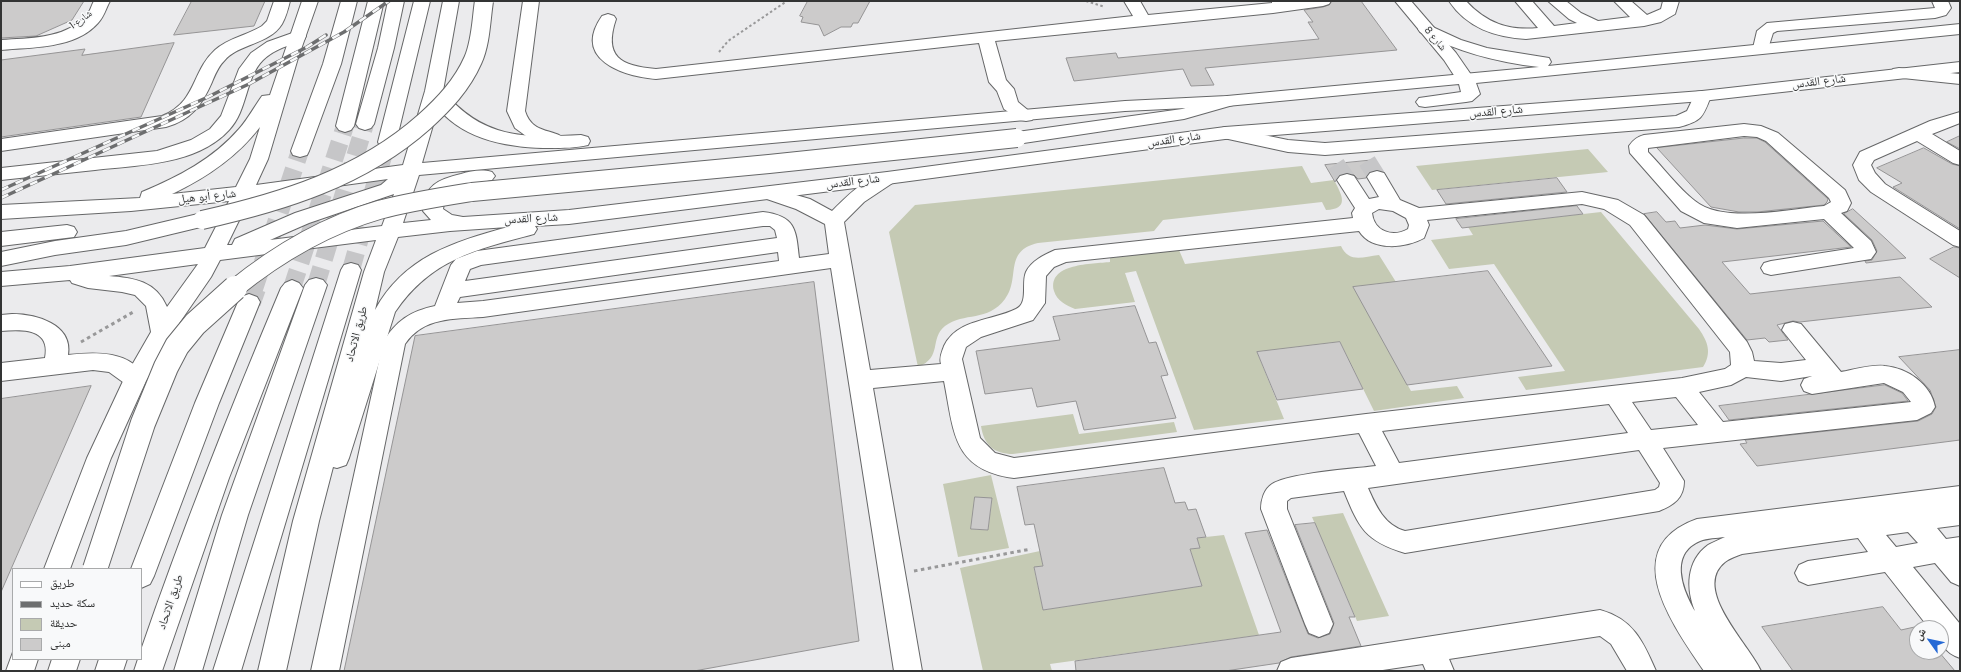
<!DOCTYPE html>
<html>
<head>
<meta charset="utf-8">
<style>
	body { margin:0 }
	#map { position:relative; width:1961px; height:672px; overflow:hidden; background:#ebebed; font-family:Poppins,"Noto Naskh Arabic",sans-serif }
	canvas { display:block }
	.frame { position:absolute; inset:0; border:2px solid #333434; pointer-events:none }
	.legend { position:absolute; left:12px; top:568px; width:130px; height:92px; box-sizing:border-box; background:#f8f9fa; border:1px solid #a9aaab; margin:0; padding:5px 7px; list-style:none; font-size:12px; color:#333434 }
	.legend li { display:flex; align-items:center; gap:8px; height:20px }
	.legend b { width:20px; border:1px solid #a9aaab }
	.north { position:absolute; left:1909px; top:620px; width:40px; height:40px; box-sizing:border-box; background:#f8f9fa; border:1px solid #a9aaab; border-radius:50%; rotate:303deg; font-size:11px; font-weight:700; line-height:16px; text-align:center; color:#333434 }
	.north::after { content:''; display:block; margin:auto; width:14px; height:18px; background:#2569d5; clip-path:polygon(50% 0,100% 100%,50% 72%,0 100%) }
</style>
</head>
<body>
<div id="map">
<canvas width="1961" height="672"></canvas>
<div class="frame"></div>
<ul class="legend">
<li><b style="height:5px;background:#fff"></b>طريق</li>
<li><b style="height:5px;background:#6d6e6f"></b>سكة حديد</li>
<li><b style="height:11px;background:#c5cab4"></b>حديقة</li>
<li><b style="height:11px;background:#cccbcb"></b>مبنى</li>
</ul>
<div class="north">ش</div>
</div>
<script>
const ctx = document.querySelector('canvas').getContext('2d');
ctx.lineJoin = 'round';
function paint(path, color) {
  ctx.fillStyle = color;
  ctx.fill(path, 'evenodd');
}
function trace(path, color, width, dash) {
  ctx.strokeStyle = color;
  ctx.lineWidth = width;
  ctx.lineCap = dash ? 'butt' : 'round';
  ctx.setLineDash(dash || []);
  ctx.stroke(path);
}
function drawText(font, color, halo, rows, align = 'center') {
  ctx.font = font + ' Poppins,"Noto Naskh Arabic",sans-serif';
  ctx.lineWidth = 3;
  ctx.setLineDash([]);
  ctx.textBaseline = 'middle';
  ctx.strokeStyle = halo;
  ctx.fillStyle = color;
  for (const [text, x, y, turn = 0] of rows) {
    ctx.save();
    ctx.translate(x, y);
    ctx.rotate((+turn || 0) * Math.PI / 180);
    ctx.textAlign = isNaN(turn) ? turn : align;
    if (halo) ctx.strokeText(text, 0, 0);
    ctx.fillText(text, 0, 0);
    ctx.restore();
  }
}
paint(new Path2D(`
	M1588 149 1608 172 1432 190 1416 166Z
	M1302 166 1311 183 1334 180C1342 195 1350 209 1326 210L1322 202 1163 220 1154 231 1038 243C1003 251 1021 278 1005 299 988 322 964 312 945 326 929 339 943 357 918 367L889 232 915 205Z
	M1601 212 1699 329C1708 342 1712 353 1703 367L1526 390 1518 377 1565 371 1494 264 1449 269 1431 240 1473 235 1468 227Z
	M1341 246C1349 263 1362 257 1379 255L1396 282 1354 287 1411 391 1457 386 1464 398 1374 411 1340 342 1257 352 1284 419 1194 430 1136 271 1125 273 1135 302 1075 309C1066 305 1057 301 1054 291 1047 263 1093 264 1110 262V258L1179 250 1185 264Z
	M1073 414 1079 434 1174 422 1177 432 1013 454C994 454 984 445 981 426Z
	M991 475 1009 548 958 557 943 484ZM975 497 992 499 988 530 971 529Z
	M1343 513 1389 616 1357 621 1312 517Z
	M1224 535 1259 635 1050 664 1052 671H983L960 568 1040 551 1043 566 1034 568 1043 610 1202 586 1190 549 1200 548 1197 538Z`), '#c5cab4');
const building = new Path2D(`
	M1 1H84L72 20 36 36 1 38Z
	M192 1H265L254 26 174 35Z
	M808 1H870L858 23H853L851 27H841L824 36 819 25 801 22 803 17 800 16Z
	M1332 1H1361L1397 50 1205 68 1214 85 1191 86 1183 69 1074 81 1066 58 1116 53 1118 58 1319 39 1308 22H1313L1304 10 1323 7 1329 5Z
	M174 43 141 117 1 137V60L85 49 82 55Z
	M1960 136V149L1947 142Z
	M1744 138H1757L1765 142 1828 199 1827 202 1824 205 1757 212H1739L1711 207 1657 148Z
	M1924 148 1952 164 1960 166V229L1893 187 1902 183 1877 168Z
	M1375 160 1381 171 1377 170 1370 172 1366 178 1358 179 1354 175 1347 173 1339 175 1335 182 1325 165Z
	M1557 178 1567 192 1446 204 1437 190Z
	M1577 206 1583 214 1462 228 1456 219Z
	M1853 209 1886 239 1906 258 1866 263 1865 261 1872 260 1877 251 1872 240 1844 214Z
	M1657 212 1666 222 1675 221 1680 228 1705 225 1737 229 1823 221 1851 247 1722 262 1750 294 1900 277 1932 307 1800 322 1793 321 1777 325 1788 340 1769 342 1765 338 1747 340 1644 214Z
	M1954 247 1960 248V278L1930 259Z
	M1488 271 1552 366 1407 385 1353 287Z
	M814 282 859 641 694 671H344L415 336Z
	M1135 306 1149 343 1156 342 1168 375 1161 376 1176 418 1084 430 1076 401 1037 407 1032 388 985 394 976 351 1060 340 1053 317Z
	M1340 342 1363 389 1277 400 1257 352Z
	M1960 350V440L1757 466 1740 444 1747 443 1745 440 1918 421 1932 414 1936 407 1930 390 1899 357Z
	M1885 385 1902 393 1908 401 1729 420 1719 406Z
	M91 386 1 592V399Z
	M1164 468 1175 503 1185 502 1188 510 1196 509 1206 537 1197 538 1200 548 1190 549 1202 586 1043 610 1034 567 1043 566 1034 524 1025 525 1017 487Z
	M975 497 992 498 988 530 971 529Z
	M1315 523 1355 617H1349L1361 646 1291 657 1279 663 1225 671H1076L1075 661 1281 632 1245 533 1267 530 1308 634 1318 638 1330 634 1334 623 1295 525Z
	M1883 607 1901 630 1919 626 1920 628H1917V652H1939L1955 671H1793L1762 627Z`);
paint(building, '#cccbcb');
trace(building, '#959495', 1);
trace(new Path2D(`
	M1367 161 1377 177
	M1336 164 1347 180`), '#c6c6c8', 18, [18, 9]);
trace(new Path2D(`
	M351 270 387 142
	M316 285 365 124
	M292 288 345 126
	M254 289 300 151`), '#c6c6c8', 18, [18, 9]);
trace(new Path2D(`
	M249 302 254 288`), '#c6c6c8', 24, [24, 12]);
const minor = new Path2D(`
	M94 1H110C106 8 104 17 98 23 75 49 32 47 1 50V40C29 38 64 39 85 17 90 13 91 6 94 1Z
	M274 1H290C288 9 286 17 282 24 269 45 239 43 224 61 218 67 215 75 212 82 202 105 191 120 166 127L1 151V139L162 116C197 102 191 72 215 50 228 38 248 35 262 26L267 21Z
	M523 1H539L525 111C533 137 558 127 567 142L565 146 558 148 526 136 515 128 507 111Z
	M1124 1H1140L1148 15 1272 3V1H1331L1329 4 1323 6 1273 13 995 41 1006 80 1014 89 1018 102 1035 116 1032 120 1026 121 1020 120 1004 109 997 91 989 82 979 43 656 79C622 76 572 59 602 16L608 14 614 16 616 19C603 57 621 66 656 69L1133 16Z
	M1395 1H1411L1456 53 1474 79 1471 83 1465 84 1459 83 1444 60Z
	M1449 1H1466C1486 23 1509 31 1538 28L1515 1H1532L1554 26 1577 23 1569 19 1548 1H1566L1581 13 1598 21 1630 17 1614 1H1631L1647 15 1661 9 1663 1H1679L1675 14 1661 22 1644 26 1526 39C1495 37 1467 28 1449 1Z
	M1932 1H1948L1951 8 1946 15 1935 18 1777 31 1773 33 1767 52 1761 53 1755 52 1753 48 1757 31 1767 23 1935 8Z
	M298 31 304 32 306 36 304 40C290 45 274 49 263 60 245 78 248 110 229 130 197 165 139 165 95 170 64 173 32 177 1 180V168L157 151 191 140 210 129 221 116 239 69 251 53 267 42Z
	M1899 68 1960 74V84L1893 77 1890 73 1893 69Z
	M1702 91 1708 92 1711 96C1703 117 1702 121 1679 127L1325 155 1288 152 1219 137 1216 133 1219 129 1225 127 1288 140 1325 143 1676 116 1687 111 1696 92Z
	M1960 112V123L1932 134 1960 151V165L1953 163 1917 141 1874 160 1871 165 1875 173 1885 184 1960 231V247L1953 245 1871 192 1859 180 1853 165 1860 152 1930 121Z
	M1744 124 1761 126 1778 133 1845 190 1851 203 1847 211 1841 213 1871 241 1876 252 1871 259 1771 275 1764 273 1761 268 1764 263 1771 261 1854 248 1824 219 1737 228 1704 223 1681 211 1630 153 1629 146C1633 140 1637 137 1644 135ZM1744 136 1757 137 1766 141 1829 198 1831 202 1824 206C1789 209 1723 224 1695 201 1678 188 1663 167 1648 152V148Z
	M1377 171 1384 173 1400 200 1419 208 1582 192 1618 200 1644 215 1747 342 1752 352 1754 361 1781 363 1806 360 1782 330 1785 324 1793 322 1801 324 1841 372C1853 370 1873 364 1885 366 1907 368 1931 384 1935 407L1931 413 1917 420 1663 448 1684 481C1684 498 1674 505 1659 511L1405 553C1365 541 1359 528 1344 491L1291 498 1287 501V509L1333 624 1329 633 1319 637 1309 633 1305 624 1261 509C1261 500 1264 489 1272 484 1289 473 1353 469 1376 466L1359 433 1014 478C952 470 954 431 944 381L873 388 922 671H894L831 268 483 317C454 319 423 317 405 344L339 671H311L383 343C395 321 411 311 435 306L451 265 456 259 477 251 763 212C796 216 796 230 799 258L829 254 825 224 796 209 761 197 758 193 761 189 768 187 810 199 832 211C845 198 874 168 894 174L897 178 894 182 864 202 844 222 870 370 941 364C939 357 942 352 944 346 957 319 992 321 1016 309 1029 303 1021 283 1026 272 1031 261 1044 255 1055 250L1353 218 1352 213 1355 208 1337 180 1340 176 1347 174 1354 176 1369 199 1379 197 1367 177 1370 173ZM1582 204 1604 209 1630 225 1730 352 1731 365 1725 369 1682 378 1366 414 1014 458 995 453 980 438 962 359 966 347 981 337 1033 320 1045 303 1046 276 1054 267 1066 262 1359 231C1372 252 1406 248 1424 238L1429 225 1427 220ZM1379 209 1393 211 1406 218 1409 225 1408 229C1392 238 1374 231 1372 213ZM763 226H770L775 230 777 238 465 281 470 269 481 265ZM778 252 779 261 483 301 457 303 460 297ZM1812 376 1804 379 1801 385 1804 391 1812 394 1884 383 1903 392 1911 402 1723 422 1699 392 1731 385 1746 377 1781 381ZM1676 397 1698 425 1651 430 1632 402ZM1609 404 1628 433 1399 463 1382 431ZM1639 450 1660 483 1659 487 1655 490 1405 531C1384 525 1376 506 1368 488Z
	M12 314C36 314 73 324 68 355 95 352 131 350 146 379L143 385 135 388 127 385 109 372 93 370 1 381V363L45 358C51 328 22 329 1 331V315Z
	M1960 486V525L1937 528 1946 539 1960 537V586L1951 582 1935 563 1913 567 1960 624V658C1944 652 1941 645 1941 628H1929L1885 572 1808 585 1799 581 1795 573 1799 565 1808 561 1868 552 1858 538 1742 554C1737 556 1730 558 1725 562 1691 589 1749 644 1761 671H1704C1673 625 1616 548 1697 519ZM1908 532 1918 543 1896 547 1886 535ZM1725 537C1719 540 1713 542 1708 545 1686 561 1686 589 1695 611 1682 589 1669 554 1700 541 1707 538 1717 538 1725 537Z
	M1600 610C1633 619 1643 641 1656 671H1627L1611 644 1600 636 1449 659 1454 671H1426L1423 664 1376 671H1277L1281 662 1291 658Z`);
const major = new Path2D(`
	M302 1H318L298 58 268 159 256 185 403 165 425 91 443 1H459L443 91C483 139 523 138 581 135L588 137 590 141 588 145C576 148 563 148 551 148 511 148 465 141 438 108L422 163 1125 101 1227 96 1539 67C1496 62 1458 52 1420 32L1418 29 1420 26 1426 24 1461 40 1487 48 1549 58 1551 62 1548 66 1960 24V34L1476 83 1480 94 1472 101 1466 102 1425 107 1419 106 1416 102 1419 98 1461 92 1459 84 1227 106 1125 111 419 175 403 223 431 220 423 211C423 186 439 179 461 174 471 171 482 169 492 172L495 176 492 180 463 186 449 193 445 197 443 209 452 215 463 217 569 210 887 172 1225 127 1702 91 1960 62V72L1702 101 1225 139 887 184 569 224 535 226 537 229 534 234C475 250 431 259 395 312L349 458 346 465 337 468 333 467 319 521 286 671H258L293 521 364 272 376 240 220 260 211 277 180 322 146 381 111 458 70 569H44L87 458 124 379 151 332 146 306 135 295 122 292 88 288 72 283 70 280 1 286V272L70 266 205 248 229 201 131 211 1 219V205L140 198 142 192C178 177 213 159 239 129 248 119 254 107 262 96L270 95ZM260 127 250 159 236 187 172 194C206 178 237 157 260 127ZM388 179 381 185 295 213 235 239 232 245H227L250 198ZM394 194 382 226 270 240 309 223ZM508 227C453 242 404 257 375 310L384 272 398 237 450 231ZM198 264 167 307C156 281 134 278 109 276Z
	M202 213 209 215 212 220 209 225 126 245 55 255 1 266V252L55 241 126 231Z
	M67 225 74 227 77 232 74 237 1 246V232Z
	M13 652V659H38L34 671H6Z`);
const highway = new Path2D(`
	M341 1H357L341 64 309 151 307 155 300 157 293 155 291 151 323 64Z
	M368 1H384L354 126 351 130 345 132 339 130 336 126Z
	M388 1H404L394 48 374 124 371 128 365 130 359 128 356 124 378 48Z
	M414 1H430L396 142 394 146 387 148 380 146 378 142Z
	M1227 96 1233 97 1236 101 1233 105 1184 119 1017 144 1011 142 1008 138 1011 134 1017 132 1182 109Z
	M351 263 358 265 361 270 241 671H213L341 270 344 265Z
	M316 278 323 280 327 285 248 515 202 671H174L222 515 305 285 309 280Z
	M292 280 299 283 303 288 229 478 162 671H134L138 659H141V650C183 528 231 407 281 288L285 283Z
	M249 294 257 297 260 302 219 403 154 576 150 584 141 588V569H131L195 403 238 302 241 297Z
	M52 659H80L76 671H48Z
	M99 659H127L123 671H95Z`);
trace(minor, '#666768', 2);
trace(major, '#666768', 2);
trace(highway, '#666768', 2);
trace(new Path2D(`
	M1086 1 1105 7
	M719 52 728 41 787 1`), '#989899', 2, [2.5, 2.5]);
trace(new Path2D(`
	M81 342 135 311
	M914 571 1031 549`), '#989899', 3, [3.5, 3.5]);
paint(minor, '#fff');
paint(major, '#fff');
paint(highway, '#fff');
const rail = new Path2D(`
	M1 190 208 97 307 47 326 35
	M1 198 249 84 344 32 389 1`);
trace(rail, '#6d6e6f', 3.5);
trace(rail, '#f8f9fa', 2.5, [8]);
const majorBridge = new Path2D(`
	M202 220C282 202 361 178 424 122 444 104 462 85 473 60 481 42 481 21 484 1`);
const highwayBridgeFar1 = new Path2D(`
	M234 289C276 255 327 225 379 210 409 202 441 197 472 192L769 164 1017 138`);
const highwayBridge = new Path2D(`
	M95 569 143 423 166 367 177 346 195 324 235 288`);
trace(majorBridge, '#666768', 20, []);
trace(highwayBridgeFar1, '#666768', 20, []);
trace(highwayBridge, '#666768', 26, []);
trace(majorBridge, '#fff', 18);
trace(highwayBridgeFar1, '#fff', 18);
trace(highwayBridge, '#fff', 24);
drawText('10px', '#333434', '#f8f9fa', [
	["شارع 1",81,20,-36],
	["شارع 8",1435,39,50]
]);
drawText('12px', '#333434', '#f8f9fa', [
	["شارع القدس",1819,82,-7],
	["شارع القدس",1496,112,-5],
	["شارع القدس",1174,140,-8],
	["شارع القدس",853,182,-7],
	["شارع أبو هيل",207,197,-6],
	["شارع القدس",531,219,-3],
	["طريق الاتحاد",357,334,-75],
	["طريق الاتحاد",171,602,-71]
]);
</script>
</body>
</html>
